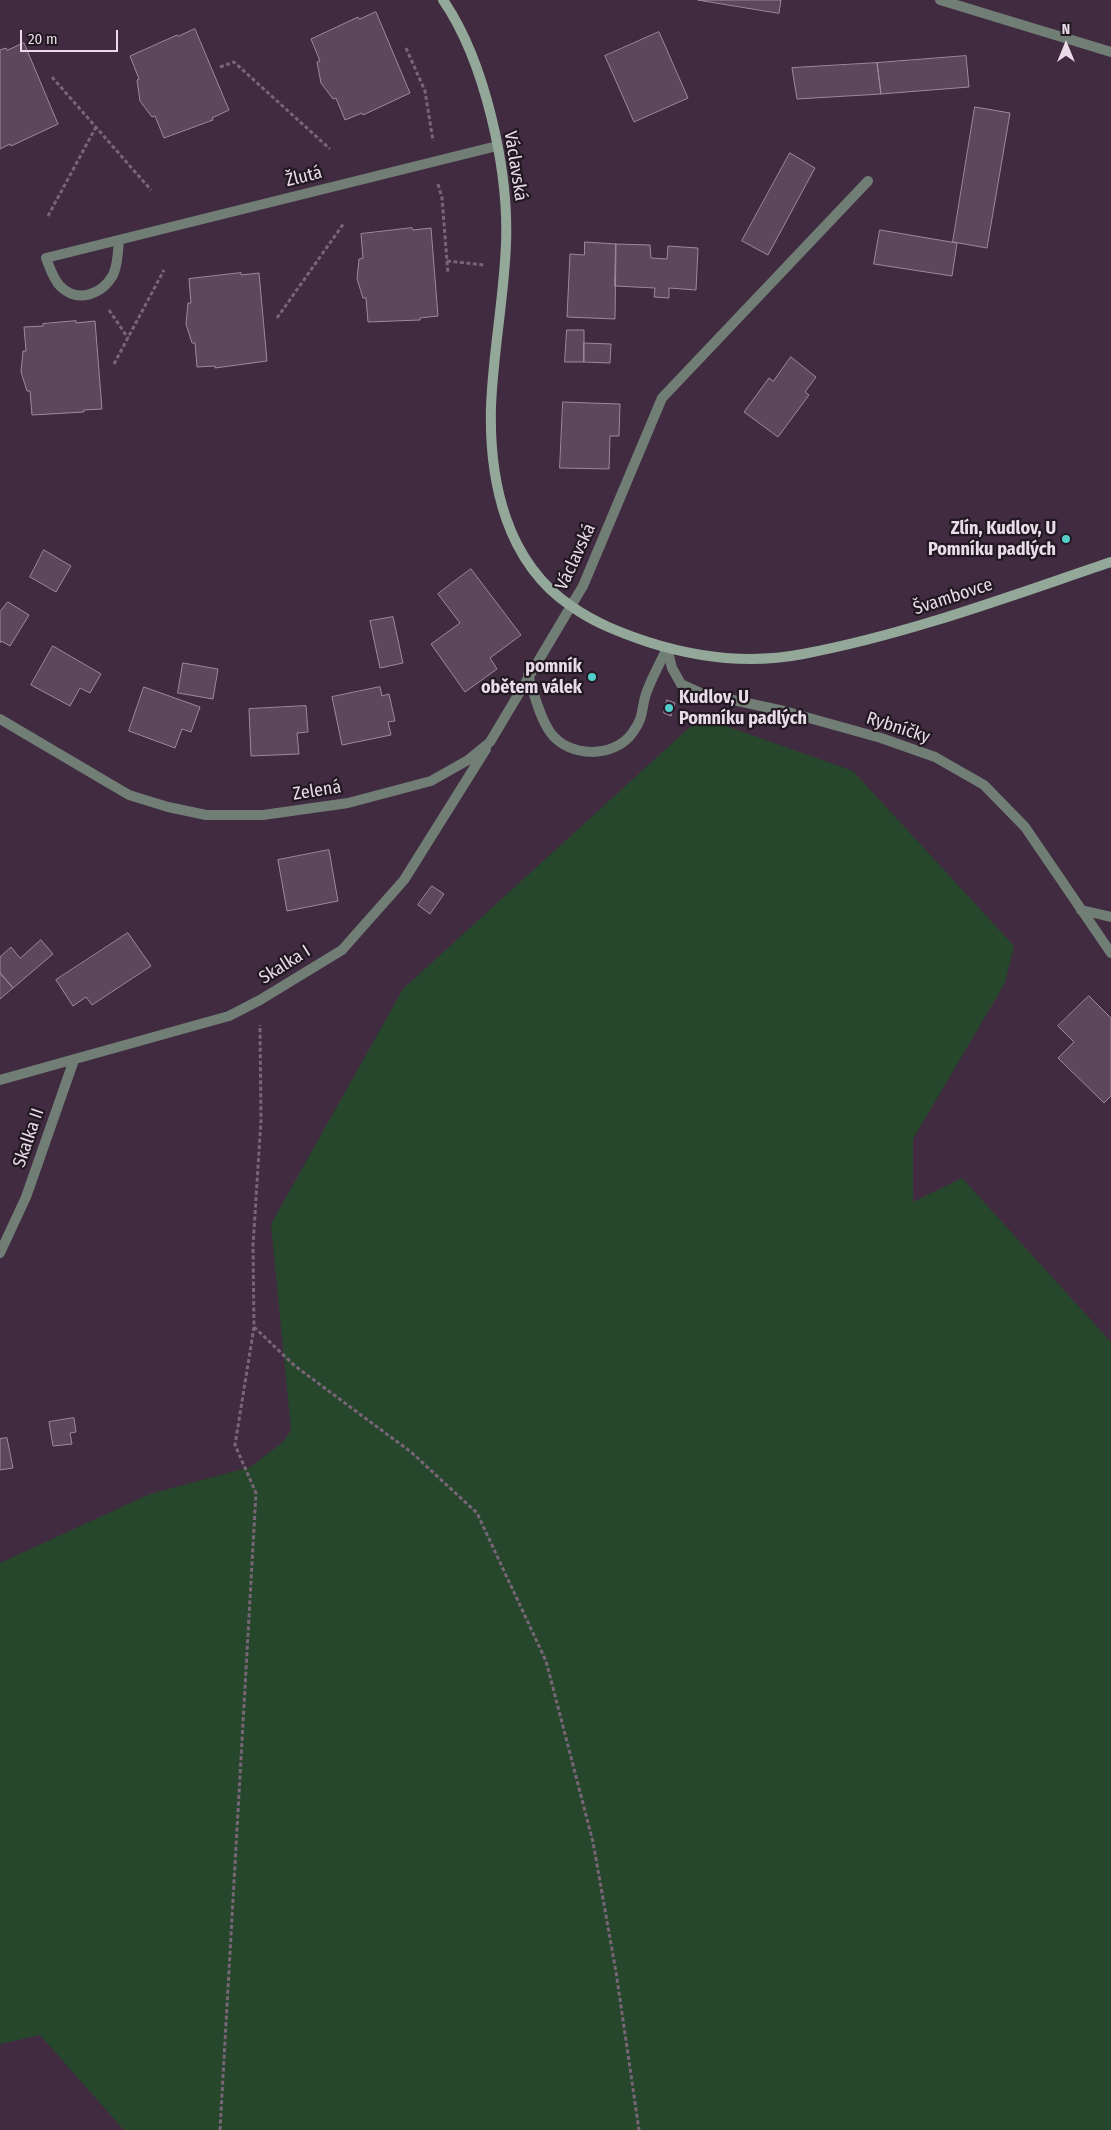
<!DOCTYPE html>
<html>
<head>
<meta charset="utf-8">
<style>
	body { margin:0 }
	#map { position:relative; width:1111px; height:2130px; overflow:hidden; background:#402b40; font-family:"Fira Sans Condensed",sans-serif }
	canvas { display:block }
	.north { position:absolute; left:1041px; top:20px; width:50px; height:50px; -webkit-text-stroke:4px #211821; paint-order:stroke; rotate:0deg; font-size:14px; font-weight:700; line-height:20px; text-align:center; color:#e9dbe8 }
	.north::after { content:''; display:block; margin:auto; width:18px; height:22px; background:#e9dbe8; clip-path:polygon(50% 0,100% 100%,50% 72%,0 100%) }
	.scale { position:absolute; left:20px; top:30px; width:98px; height:22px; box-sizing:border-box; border:2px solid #e9dbe8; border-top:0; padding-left:6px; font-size:15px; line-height:18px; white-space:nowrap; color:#e9dbe8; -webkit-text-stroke:4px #211821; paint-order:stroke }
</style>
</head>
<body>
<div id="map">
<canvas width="1111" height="2130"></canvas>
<div class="north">N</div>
<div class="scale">20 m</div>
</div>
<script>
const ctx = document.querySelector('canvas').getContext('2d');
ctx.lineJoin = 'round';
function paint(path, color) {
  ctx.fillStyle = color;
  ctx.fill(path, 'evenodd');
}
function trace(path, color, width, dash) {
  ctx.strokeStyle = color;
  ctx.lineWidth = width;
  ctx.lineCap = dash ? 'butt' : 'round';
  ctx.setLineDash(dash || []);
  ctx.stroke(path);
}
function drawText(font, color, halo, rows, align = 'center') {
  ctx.font = font + ' "Fira Sans Condensed",sans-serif';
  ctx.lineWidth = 4.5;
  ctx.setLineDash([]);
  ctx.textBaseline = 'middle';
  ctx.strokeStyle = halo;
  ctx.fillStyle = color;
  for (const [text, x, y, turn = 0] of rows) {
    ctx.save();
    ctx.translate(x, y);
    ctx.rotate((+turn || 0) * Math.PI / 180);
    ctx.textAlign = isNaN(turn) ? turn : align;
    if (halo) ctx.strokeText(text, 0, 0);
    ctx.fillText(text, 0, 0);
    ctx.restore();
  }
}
paint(new Path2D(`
	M701 717 853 771 1014 946 1005 983 913 1139V1202L962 1178 1111 1342V2130H124L40 2035 0 2044V1563L150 1494 250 1467 283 1442 291 1430 271 1224 403 989Z`), '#26472b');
const building = new Path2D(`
	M698 0H781L779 13Z
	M376 12 410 93 363 115 362 113 345 120 336 98 333 99 321 83 317 62 320 61 311 39 358 17 359 19Z
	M195 29 229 110 212 118 213 120 164 138 155 116 152 117 140 101 137 80 139 79 130 56 177 35 178 36Z
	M659 32 688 98 634 122 605 56Z
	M24 43 58 124 11 146 10 144 0 149V50L6 48 7 50Z
	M966 56 969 87 881 94 877 63Z
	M877 63 881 94 797 99 792 68Z
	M975 107 1010 113 987 248 953 242Z
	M790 153 815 168 768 255 742 241Z
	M412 228 413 230 431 228 438 316 420 318V320L368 322 366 298H363L357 279 359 259 363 258 361 234Z
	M880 230 957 243 952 276 874 264Z
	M585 242 616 244 615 319 567 317 570 254 584 255Z
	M616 244 650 245 651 258 667 259 668 246 698 248 696 290 669 288V298L654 297 655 288 615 286Z
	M241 273V275L259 273 267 361 215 368V366L197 367 195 343H192L186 324 188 303H191L189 279Z
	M76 321V323L95 321 102 409 84 410V412L32 415 30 391H27L21 372 23 351H26L24 327 43 326V324Z
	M567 330H584V362H565Z
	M584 343 611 344 610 363 584 362Z
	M791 357 816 377 805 392 809 395 778 437 744 412 769 378 773 381Z
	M563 402 620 404 619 436H610L609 469 560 468Z
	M44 550 71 566 56 592 30 577Z
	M471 569 521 635 490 658 497 669 465 692 431 644 460 623 438 594Z
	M8 602 29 615 10 646 1 641 0 643V612Z
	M393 617 403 663 380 668 370 621Z
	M53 646 101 674 90 693 80 688 70 706 31 685Z
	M183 663 218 669 213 699 178 693Z
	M144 687 200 707 191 732 182 729 175 748 129 731Z
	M380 687 382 696 389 694 395 721 388 722 391 735 342 745 332 697Z
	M667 700 675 703 671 716 664 713Z
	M306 706 308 732 297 733 299 754 251 756 249 709Z
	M329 850 338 901 287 911 278 860Z
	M432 886 444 894 430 914 418 905Z
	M128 933 151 966 92 1005 86 997 73 1006 56 980Z
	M41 940 53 954 13 988 0 973V957L11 947 20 958Z
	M0 973 13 988 0 999Z
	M1089 996 1111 1018V1096L1104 1103 1058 1058 1074 1042 1058 1026Z
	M74 1418 76 1432 70 1433 72 1444 53 1446 49 1422Z
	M7 1438 13 1468 0 1470V1439Z`);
paint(building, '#5d475d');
trace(building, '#a0879f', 1);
trace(new Path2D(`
	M406 48 425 91 433 141
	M220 67 234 62 330 149
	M52 77 151 190
	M438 184 442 198 448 274
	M48 216 96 127
	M447 261 484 265
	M109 310 128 338
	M277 318 344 223
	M114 364 164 270
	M254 1327 295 1366 411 1452 477 1513 546 1661 593 1842 616 1972 639 2130
	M220 2130 256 1493 235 1445 254 1327 253 1246 261 1120 260 1025`), '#786578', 3, [4, 2.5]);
trace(new Path2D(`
	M571 606 583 586 662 398 868 181
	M528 675C534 693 539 716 550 732 568 758 615 759 633 732 643 718 641 713 645 697 650 680 660 664 667 648`), '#717e75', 10);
trace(new Path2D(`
	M940 0 1111 52
	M119 240C118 250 118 265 113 275 102 294 78 304 60 286 53 279 50 268 46 258L497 146
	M667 648 672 668 681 684 701 693 784 711 881 738 935 757 984 785 1025 827 1111 953
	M0 719 129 795 168 807 206 815H263L348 803 431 781 468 760 490 742 571 606
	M1081 910 1111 917
	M0 1080 229 1016 260 1000 342 950 404 880 486 749
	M0 1253 26 1197 74 1060`), '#717e75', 10);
trace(new Path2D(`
	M443 0C485 61 509 170 506 244 504 298 493 352 491 407 489 481 506 562 571 606 595 623 621 633 648 642 698 658 751 664 803 654 909 634 1010 596 1111 562`), '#93a899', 10);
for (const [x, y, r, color] of [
	[1066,539,5,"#53cdca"],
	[592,677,5,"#53cdca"],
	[669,708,5,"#53cdca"]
]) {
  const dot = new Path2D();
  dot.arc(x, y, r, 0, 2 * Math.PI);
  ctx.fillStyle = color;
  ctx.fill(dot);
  trace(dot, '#211821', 2);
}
drawText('18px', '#e9dbe8', '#211821', [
	["Václavská",515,166,81],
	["Žlutá",304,177,-14],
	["Václavská",576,557,-65],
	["Švambovce",953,597,-18],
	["Rybníčky",898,728,18],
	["Zelená",317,791,-9],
	["Skalka I",285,965,-32],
	["Skalka II",29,1138,-71]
]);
drawText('bold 18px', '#e9dbe8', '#211821', [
	["Zlín, Kudlov, U",1056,529],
	["Pomníku padlých",1056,550],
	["pomník",582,667],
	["obětem válek",582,688],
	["Kudlov, U",679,698,"left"],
	["Pomníku padlých",679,719,"left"]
], 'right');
</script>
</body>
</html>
